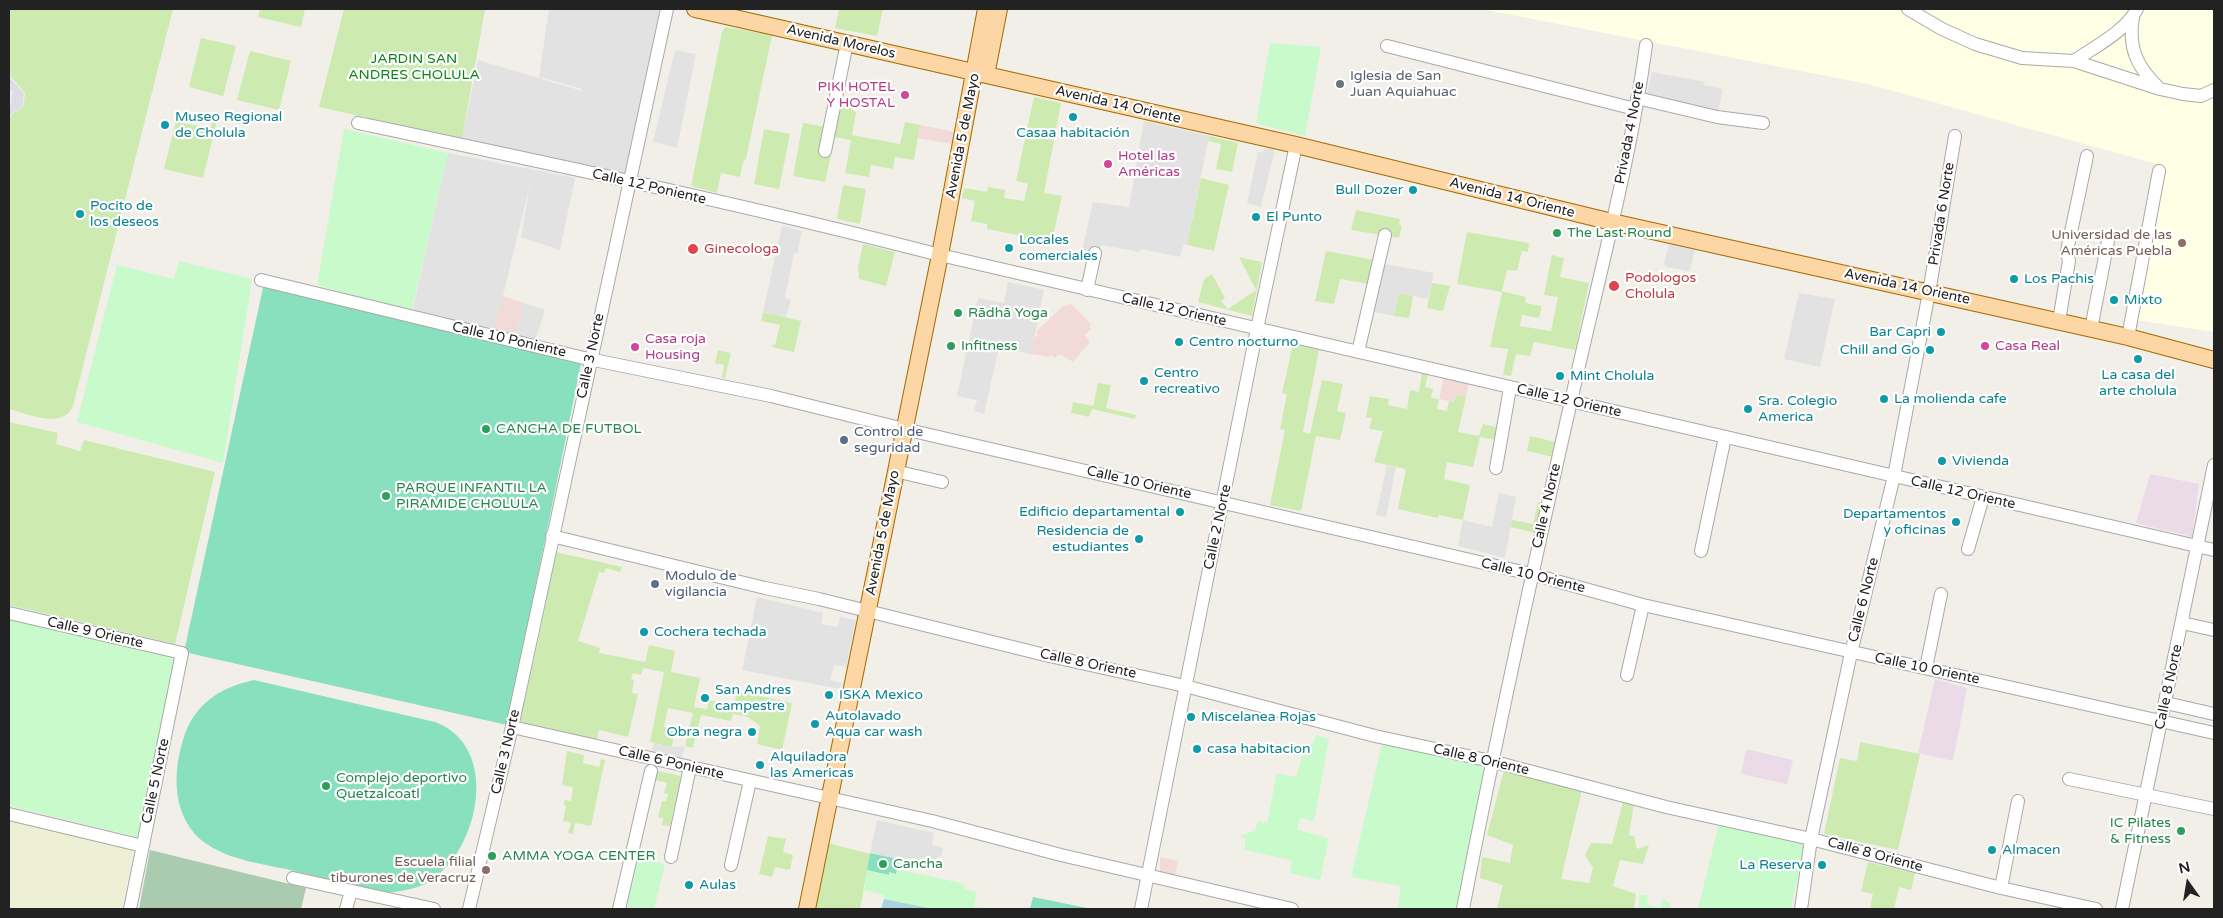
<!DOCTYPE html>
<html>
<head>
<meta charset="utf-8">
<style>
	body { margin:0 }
	#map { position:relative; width:2223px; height:918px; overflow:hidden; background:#f2efe9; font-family:"Varela Round",sans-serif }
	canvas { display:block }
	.frame { position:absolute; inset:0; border:10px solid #222; pointer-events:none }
	.north { position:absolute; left:2163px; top:858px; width:50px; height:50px; -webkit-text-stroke:4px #fff; paint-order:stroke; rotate:347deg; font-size:14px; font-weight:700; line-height:20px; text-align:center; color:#222 }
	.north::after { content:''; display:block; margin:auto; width:18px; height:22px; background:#222; clip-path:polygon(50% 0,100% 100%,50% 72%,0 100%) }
</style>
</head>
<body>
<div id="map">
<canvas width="2223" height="918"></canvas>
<div class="frame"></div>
<div class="north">N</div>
</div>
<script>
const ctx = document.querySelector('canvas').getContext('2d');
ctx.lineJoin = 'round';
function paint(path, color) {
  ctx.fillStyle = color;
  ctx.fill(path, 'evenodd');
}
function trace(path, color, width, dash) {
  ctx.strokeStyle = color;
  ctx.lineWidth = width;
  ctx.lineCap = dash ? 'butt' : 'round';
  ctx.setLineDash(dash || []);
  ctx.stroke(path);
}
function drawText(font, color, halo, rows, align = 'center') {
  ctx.font = font + ' "Varela Round",sans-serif';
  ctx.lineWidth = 4.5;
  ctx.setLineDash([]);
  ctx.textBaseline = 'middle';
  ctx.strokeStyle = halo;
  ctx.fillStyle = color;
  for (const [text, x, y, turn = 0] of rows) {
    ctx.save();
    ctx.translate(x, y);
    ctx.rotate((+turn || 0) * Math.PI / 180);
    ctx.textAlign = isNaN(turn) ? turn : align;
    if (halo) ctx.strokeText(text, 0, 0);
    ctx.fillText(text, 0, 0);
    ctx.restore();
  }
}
paint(new Path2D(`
	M920 125 956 132 953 144 918 138Z
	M503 296 524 303 515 340 490 336Z
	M1070 303 1091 324 1089 326 1091 329 1085 335 1090 342 1073 362 1060 354 1055 358 1050 355V357L1031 354 1034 338 1038 335 1036 332 1064 305 1067 306Z
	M1444 377 1469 382 1466 397 1455 395 1453 402 1439 399Z
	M1160 857 1178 861 1175 875 1160 872Z`), '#f2dad9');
paint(new Path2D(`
	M2150 474 2199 484 2192 537 2136 523Z
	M1935 679 1967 688 1953 761 1918 753Z
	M1746 749 1793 760 1787 784 1741 774Z`), '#ebdbe8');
paint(new Path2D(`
	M1481 9H2214V332L2136 320 2164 166 1868 84Z`), '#ffffe5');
paint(new Path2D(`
	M9 819 134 848 122 909H9Z`), '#eef0d5');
paint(new Path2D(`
	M9 9H173L73 406C63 430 28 414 9 409V120L13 113 23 108 25 93 11 77 9 64Z
	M260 9H305L301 27 258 17Z
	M344 9H485L462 139 319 107Z
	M839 9H883L877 36 835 28Z
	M725 27 772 35 746 159 743 162 740 177 721 173 717 193 691 186 722 32Z
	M201 38 236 46 223 96 189 87Z
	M250 51 291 61 279 110 237 100Z
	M1034 97 1061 103 1044 193 1062 196 1051 245 1022 240 1023 236 987 229V224L971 221 975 201 962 198 964 188 987 192 988 187 1005 190 1004 198 1024 201 1028 184 1016 181Z
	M840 101 854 104 853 111 856 112 852 135 900 144 905 122 920 125 914 160 895 157 893 169 871 165 869 177 845 173 851 140 834 137Z
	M213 119 217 120 203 178 164 169 176 121 210 129Z
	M803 123 826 127 822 154 831 155 825 182 793 176Z
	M764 129 790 134 779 189 754 184Z
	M1209 136 1238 143 1232 172 1216 169 1221 144 1208 141Z
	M1201 178 1229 185 1214 251 1187 245Z
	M843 185 866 189 860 224 837 219Z
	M1356 210 1400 219 1399 225H1402L1399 238 1351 230Z
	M1467 232 1529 243 1528 252 1522 251 1517 271 1507 270 1502 291 1526 297 1525 303 1542 306 1539 318 1522 315 1520 326 1551 331 1558 297 1544 295 1552 255 1564 258 1560 277 1589 283 1575 350 1534 342 1530 356 1516 354 1511 376 1503 375 1508 349 1490 347 1502 292 1457 284Z
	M863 244 895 252 886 286 859 279 858 268Z
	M1326 251 1375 260 1369 284 1340 279 1334 304 1315 301Z
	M1239 257 1262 262 1252 316 1198 302 1204 279 1212 274 1225 298 1221 301 1228 309 1256 290Z
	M1432 283 1450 286 1443 311 1427 308Z
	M1399 293 1413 296 1409 318 1394 316Z
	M763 312 801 321 794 352 772 347 773 344 775 345 780 325 761 321Z
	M1293 344 1319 350 1303 432 1310 434 1322 380 1343 384 1337 411 1346 413 1340 440 1316 436 1301 511 1270 505 1285 430 1280 429 1287 394 1282 393Z
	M718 350 731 353 725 378H722L724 365 715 363Z
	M1422 372 1428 374 1425 387 1433 389 1431 398 1439 399 1437 409 1447 411 1449 401 1454 402 1455 395 1466 397 1458 432 1479 436 1483 424 1500 428 1497 440 1480 437 1473 467 1447 462 1444 479 1470 485 1463 520 1439 515 1438 518 1398 509 1406 469 1374 462 1383 431 1369 429 1372 418 1366 417 1370 396 1389 399 1388 405 1407 409 1410 390 1419 392Z
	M1098 383 1111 385 1106 408 1136 415 1135 419 1092 409 1089 417 1071 413 1073 402 1093 406Z
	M9 422 58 433 56 444 80 451 84 440 215 472 175 644 9 605Z
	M1530 436 1556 442 1553 457 1527 451Z
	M1538 502 1543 503 1536 533 1510 527 1512 520 1533 524Z
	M556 552 622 567 620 572 606 568 604 573 599 572 578 641 600 648 599 653 645 662 649 645 675 651 671 672 700 678 694 707 707 709 709 700 734 705 737 691 792 703 782 750 757 744 760 726 748 717 733 714 731 721 701 715 693 748 685 746 693 713 668 708 664 727 675 729 672 747 650 742 664 672 643 668 641 675 633 673 631 679 634 680 632 693 638 694 628 737 599 730 597 741 520 725 519 722 538 642Z
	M1860 742 1920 754 1898 850 1824 834 1840 758 1857 761Z
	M567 751 584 755 583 763 599 767 601 759 605 760 591 826 575 823 573 834 568 833 571 823 563 821 566 806 564 805 565 800 571 801 573 787 562 785Z
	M654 770 681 776 670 826 662 825 663 818 658 817 662 801H666L668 794 664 793 667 783 652 779Z
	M1504 770 1582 790 1561 879 1589 883 1593 868 1585 855 1591 843 1612 844 1623 802 1634 804 1629 835 1634 836 1637 849 1649 845 1643 864 1620 860 1613 886 1636 894 1634 909H1497L1503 885 1480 878 1482 857 1510 863 1513 845 1487 835Z
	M768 836 786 839 783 852 793 855 790 870 775 867 772 877 759 874Z
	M824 842 870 854 860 909H814Z
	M1868 862 1915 873 1911 890 1899 887 1894 909H1870L1873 894 1861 891Z`), '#cdebb0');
paint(new Path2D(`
	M150 850 306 888 301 909H139Z`), '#aacbaf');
paint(new Path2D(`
	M1270 43 1321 47 1305 136 1256 123Z
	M344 129 448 153 411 313 317 285Z
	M179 261 252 279 223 463 77 422 117 265 174 279Z
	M9 617 176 655 138 837 9 806Z
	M1316 735 1329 739 1314 821 1300 818 1297 830 1329 838 1320 880 1290 873 1292 860 1245 850V838L1239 836 1255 831 1258 821 1267 823 1277 773 1296 777 1306 743 1313 744Z
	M1382 744 1486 767 1456 909H1398L1401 886 1351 877Z
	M1719 823 1792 841H1802L1804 847 1791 909H1698Z
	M633 857 665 864 654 909H621Z
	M897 869 965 884 964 889 977 892 974 906 996 909H933L884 899V895L864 890 867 870 888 875 889 872 896 874Z
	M1639 895H1648L1647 904 1660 908 1662 898 1671 904 1670 909H1639Z`), '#c8facc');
paint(new Path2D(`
	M264 283 581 364 507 725 184 652Z
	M254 680 435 722C500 746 480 846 433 879 420 889 402 891 386 893 352 885 319 877 286 869 261 864 235 860 213 848 173 826 171 779 183 740 193 705 220 687 254 680Z
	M870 853 899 859 896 874 889 872V875L867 870Z
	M1033 897 1092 909H1030Z`), '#88e0be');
paint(new Path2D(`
	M549 9H595L594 17 595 9H661L627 177 462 139 478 60 582 91V89L539 77Z
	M675 50 696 54 677 148 653 142Z
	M1652 72 1705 82 1704 85 1723 89 1717 117 1646 98Z
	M1144 121 1209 136 1187 245 1184 244 1180 257 1141 249 1140 252 1101 245 1099 254 1082 251 1093 202 1129 207Z
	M1264 148 1275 150 1261 207 1247 203 1258 152 1263 153Z
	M448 153 575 178 560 250 521 237 530 184 503 296 490 336 411 317Z
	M782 226 802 231 797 253H794L785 298 791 300 786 317 763 312Z
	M1669 244 1695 250 1690 270 1688 271 1666 267 1664 264Z
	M1380 263 1434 273 1428 299 1399 293 1394 316 1369 311Z
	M1008 282 1044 290 1031 354 999 347 984 414 974 411 977 400 957 396 978 298 1004 303Z
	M1799 293 1835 299 1820 367 1784 359Z
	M524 303 545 310 534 344 515 340Z
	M1387 465 1396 467 1386 517 1376 515Z
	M1499 493 1516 497 1505 558 1458 546 1463 520 1492 527Z
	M757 597 823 613 821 624 838 627 840 617 856 620 846 667 834 665 830 680 842 683 840 689 742 670Z
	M654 743 672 747 685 746 681 761 651 753Z
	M877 820 934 833 932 845 943 848 941 856 931 862 924 861 923 864 870 853Z`), '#e2e2e2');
paint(new Path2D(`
	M9 71 10 78 24 93 22 108 12 113 9 118V105H11L12 90 9 89Z`), '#dddde8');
paint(new Path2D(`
	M884 899 933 909H881Z`), '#aad3df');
const minor = new Path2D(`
	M1908 9 1942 29 1975 44 2022 58 2074 61 2160 89 2183 94 2201 96 2214 90
	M2133 17C2128 47 2136 66 2158 87
	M1387 46 1635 109
	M2074 61C2094 47 2125 32 2137 9
	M1637 98 1717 117 1763 123
	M358 123C552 164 747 205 940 255L2214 550
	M825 151 847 43
	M261 280 584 358 771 396 904 429 1531 574 1643 605 2214 733
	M1087 290 1095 253
	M2059 321 2069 261 2067 251 2087 156
	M2091 329 2108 241
	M2128 337 2159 171
	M1358 352 1385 235
	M1496 468 1510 388
	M895 471 942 482
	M552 536 765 588 819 599 1045 655 1185 686 1375 736 1491 761 1666 807 1811 839 2001 888 2096 909
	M1968 549 1983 497
	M1701 551 1725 437
	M9 613 182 653 130 909
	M2182 623 2214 630
	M1926 668 1941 594
	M1627 675 1643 605
	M2166 703 2214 714
	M512 727 932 821 1061 855 1292 909
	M2069 779 2214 809
	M9 814 143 846
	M671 857 690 767
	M731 865 750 781
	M293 878 434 909
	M2001 888 2018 801
	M346 909 351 891
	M469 909 512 727 667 9
	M619 909 651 771
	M1141 909 1257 329 1296 145
	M1463 909C1497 732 1536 555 1576 379 1601 268 1631 157 1646 45
	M1801 909 1811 839 1851 653 1894 476 1930 287 1955 136
	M2122 909 2214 465`);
const major = new Path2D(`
	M695 9 1296 145 1612 222 2128 337 2214 360
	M986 75 999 9
	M807 909 940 255 986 9`);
trace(minor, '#a9a9a9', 14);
trace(major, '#a06b00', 18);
trace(minor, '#fff', 12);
trace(major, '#fcd6a4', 16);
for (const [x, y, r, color] of [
	[1340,84,5,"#6b7280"],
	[905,95,5,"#d1479c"],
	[1073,117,5,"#0f9aa8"],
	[165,125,5,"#0f9aa8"],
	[1108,164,5,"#d1479c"],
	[1413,190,5,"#0f9aa8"],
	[80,214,5,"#0f9aa8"],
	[1256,217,5,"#0f9aa8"],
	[1557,233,5,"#2e9e5b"],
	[2182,243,5,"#8d6e63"],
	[1009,248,5,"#0f9aa8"],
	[693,249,6,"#e0444e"],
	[2014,279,5,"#0f9aa8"],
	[1614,286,6,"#e0444e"],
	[2114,300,5,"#0f9aa8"],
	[958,313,5,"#2e9e5b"],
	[1941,332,5,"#0f9aa8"],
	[1179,342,5,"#0f9aa8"],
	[951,346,5,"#2e9e5b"],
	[1985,346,5,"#d1479c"],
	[635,347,5,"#d1479c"],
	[1930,350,5,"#0f9aa8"],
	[2138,359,5,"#0f9aa8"],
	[1560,376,5,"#0f9aa8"],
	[1144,381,5,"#0f9aa8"],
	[1884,399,5,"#0f9aa8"],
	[1748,409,5,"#0f9aa8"],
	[486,429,5,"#2e9e5b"],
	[844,440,5,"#5c6f8a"],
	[1942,461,5,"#0f9aa8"],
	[386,496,5,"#2e9e5b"],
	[1180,512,5,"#0f9aa8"],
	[1956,522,5,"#0f9aa8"],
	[1139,539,5,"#0f9aa8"],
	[655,584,5,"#5c6f8a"],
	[644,632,5,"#0f9aa8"],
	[829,695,5,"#0f9aa8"],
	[705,698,5,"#0f9aa8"],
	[1191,717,5,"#0f9aa8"],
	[815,724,5,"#0f9aa8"],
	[752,732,5,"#0f9aa8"],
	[1197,749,5,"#0f9aa8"],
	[760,765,5,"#0f9aa8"],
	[326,786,5,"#2e9e5b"],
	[2181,831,5,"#2e9e5b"],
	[1992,850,5,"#0f9aa8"],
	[492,856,5,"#2e9e5b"],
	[883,864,5,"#2e9e5b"],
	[1822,865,5,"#0f9aa8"],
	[486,870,5,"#8d6e63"],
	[689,885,5,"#0f9aa8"]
]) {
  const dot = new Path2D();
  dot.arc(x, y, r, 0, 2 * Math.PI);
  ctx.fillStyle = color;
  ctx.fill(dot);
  trace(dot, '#fff', 2);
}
drawText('14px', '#222', '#fff', [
	["Avenida Morelos",841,42,13],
	["Avenida 14 Oriente",1118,105,13],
	["Privada 4 Norte",1630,133,-79],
	["Avenida 5 de Mayo",963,136,-79],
	["Calle 12 Poniente",649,187,13],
	["Avenida 14 Oriente",1512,198,14],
	["Privada 6 Norte",1942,214,-81],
	["Avenida 14 Oriente",1907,287,12],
	["Calle 12 Oriente",1174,310,13],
	["Calle 10 Poniente",509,340,13],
	["Calle 3 Norte",591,356,-78],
	["Calle 12 Oriente",1569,401,13],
	["Calle 10 Oriente",1139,483,13],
	["Calle 12 Oriente",1963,493,13],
	["Calle 4 Norte",1547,506,-77],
	["Calle 2 Norte",1218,527,-78],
	["Avenida 5 de Mayo",883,533,-79],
	["Calle 10 Oriente",1533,576,14],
	["Calle 6 Norte",1864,600,-76],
	["Calle 9 Oriente",95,633,13],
	["Calle 8 Oriente",1088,664,12],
	["Calle 10 Oriente",1927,669,12],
	["Calle 8 Norte",2169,687,-78],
	["Calle 3 Norte",506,752,-77],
	["Calle 8 Oriente",1481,760,13],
	["Calle 6 Poniente",671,763,13],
	["Calle 5 Norte",156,781,-78],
	["Calle 8 Oriente",1875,855,15]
]);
drawText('14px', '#0c8416', '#fff', [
	["JARDIN SAN",414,59],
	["ANDRES CHOLULA",414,75]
]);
drawText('14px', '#5b616d', '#fff', [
	["Iglesia de San",1350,76],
	["Juan Aquiahuac",1350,92]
], 'left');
drawText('14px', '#b23c85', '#fff', [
	["PIKI HOTEL",895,87,"right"],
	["Y HOSTAL",895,103,"right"],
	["Hotel las",1118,156],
	["Américas",1118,172],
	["Casa roja",645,339],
	["Housing",645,355],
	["Casa Real",1995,346]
], 'left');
drawText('14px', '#0d838f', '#fff', [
	["Museo Regional",175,117],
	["de Cholula",175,133],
	["Casaa habitación",1073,133,"center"],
	["Bull Dozer",1403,190,"right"],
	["Pocito de",90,206],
	["los deseos",90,222],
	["El Punto",1266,217],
	["Locales",1019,240],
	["comerciales",1019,256],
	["Los Pachis",2024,279],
	["Mixto",2124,300],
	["Bar Capri",1931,332,"right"],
	["Centro nocturno",1189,342],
	["Chill and Go",1920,350,"right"],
	["Centro",1154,373],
	["recreativo",1154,389],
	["La casa del",2138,375,"center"],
	["arte cholula",2138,391,"center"],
	["Mint Cholula",1570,376],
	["La molienda cafe",1894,399],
	["Sra. Colegio",1758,401],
	["America",1758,417],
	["Vivienda",1952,461],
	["Edificio departamental",1170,512,"right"],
	["Departamentos",1946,514,"right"],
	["y oficinas",1946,530,"right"],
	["Residencia de",1129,531,"right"],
	["estudiantes",1129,547,"right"],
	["Cochera techada",654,632],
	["San Andres",715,690],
	["campestre",715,706],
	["ISKA Mexico",839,695],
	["Autolavado",825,716],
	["Aqua car wash",825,732],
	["Miscelanea Rojas",1201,717],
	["Obra negra",742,732,"right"],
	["casa habitacion",1207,749],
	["Alquiladora",770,757],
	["las Americas",770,773],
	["Almacen",2002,850],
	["La Reserva",1812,865,"right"],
	["Aulas",699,885]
], 'left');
drawText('14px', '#27864d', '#fff', [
	["The Last Round",1567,233],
	["Rādhā Yoga",968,313],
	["Infitness",961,346],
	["CANCHA DE FUTBOL",496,429],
	["PARQUE INFANTIL LA",396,488],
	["PIRAMIDE CHOLULA",396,504],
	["Complejo deportivo",336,778],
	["Quetzalcoatl",336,794],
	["IC Pilates",2171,823,"right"],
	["& Fitness",2171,839,"right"],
	["AMMA YOGA CENTER",502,856],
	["Cancha",893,864]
], 'left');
drawText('14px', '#785e54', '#fff', [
	["Universidad de las",2172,235],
	["Américas Puebla",2172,251],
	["Escuela filial",476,862],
	["tiburones de Veracruz",476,878]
], 'right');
drawText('14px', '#be3a42', '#fff', [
	["Ginecologa",704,249],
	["Podologos",1625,278],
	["Cholula",1625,294]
], 'left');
drawText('14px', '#4e5e75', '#fff', [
	["Control de",854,432],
	["seguridad",854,448],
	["Modulo de",665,576],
	["vigilancia",665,592]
], 'left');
</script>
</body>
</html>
